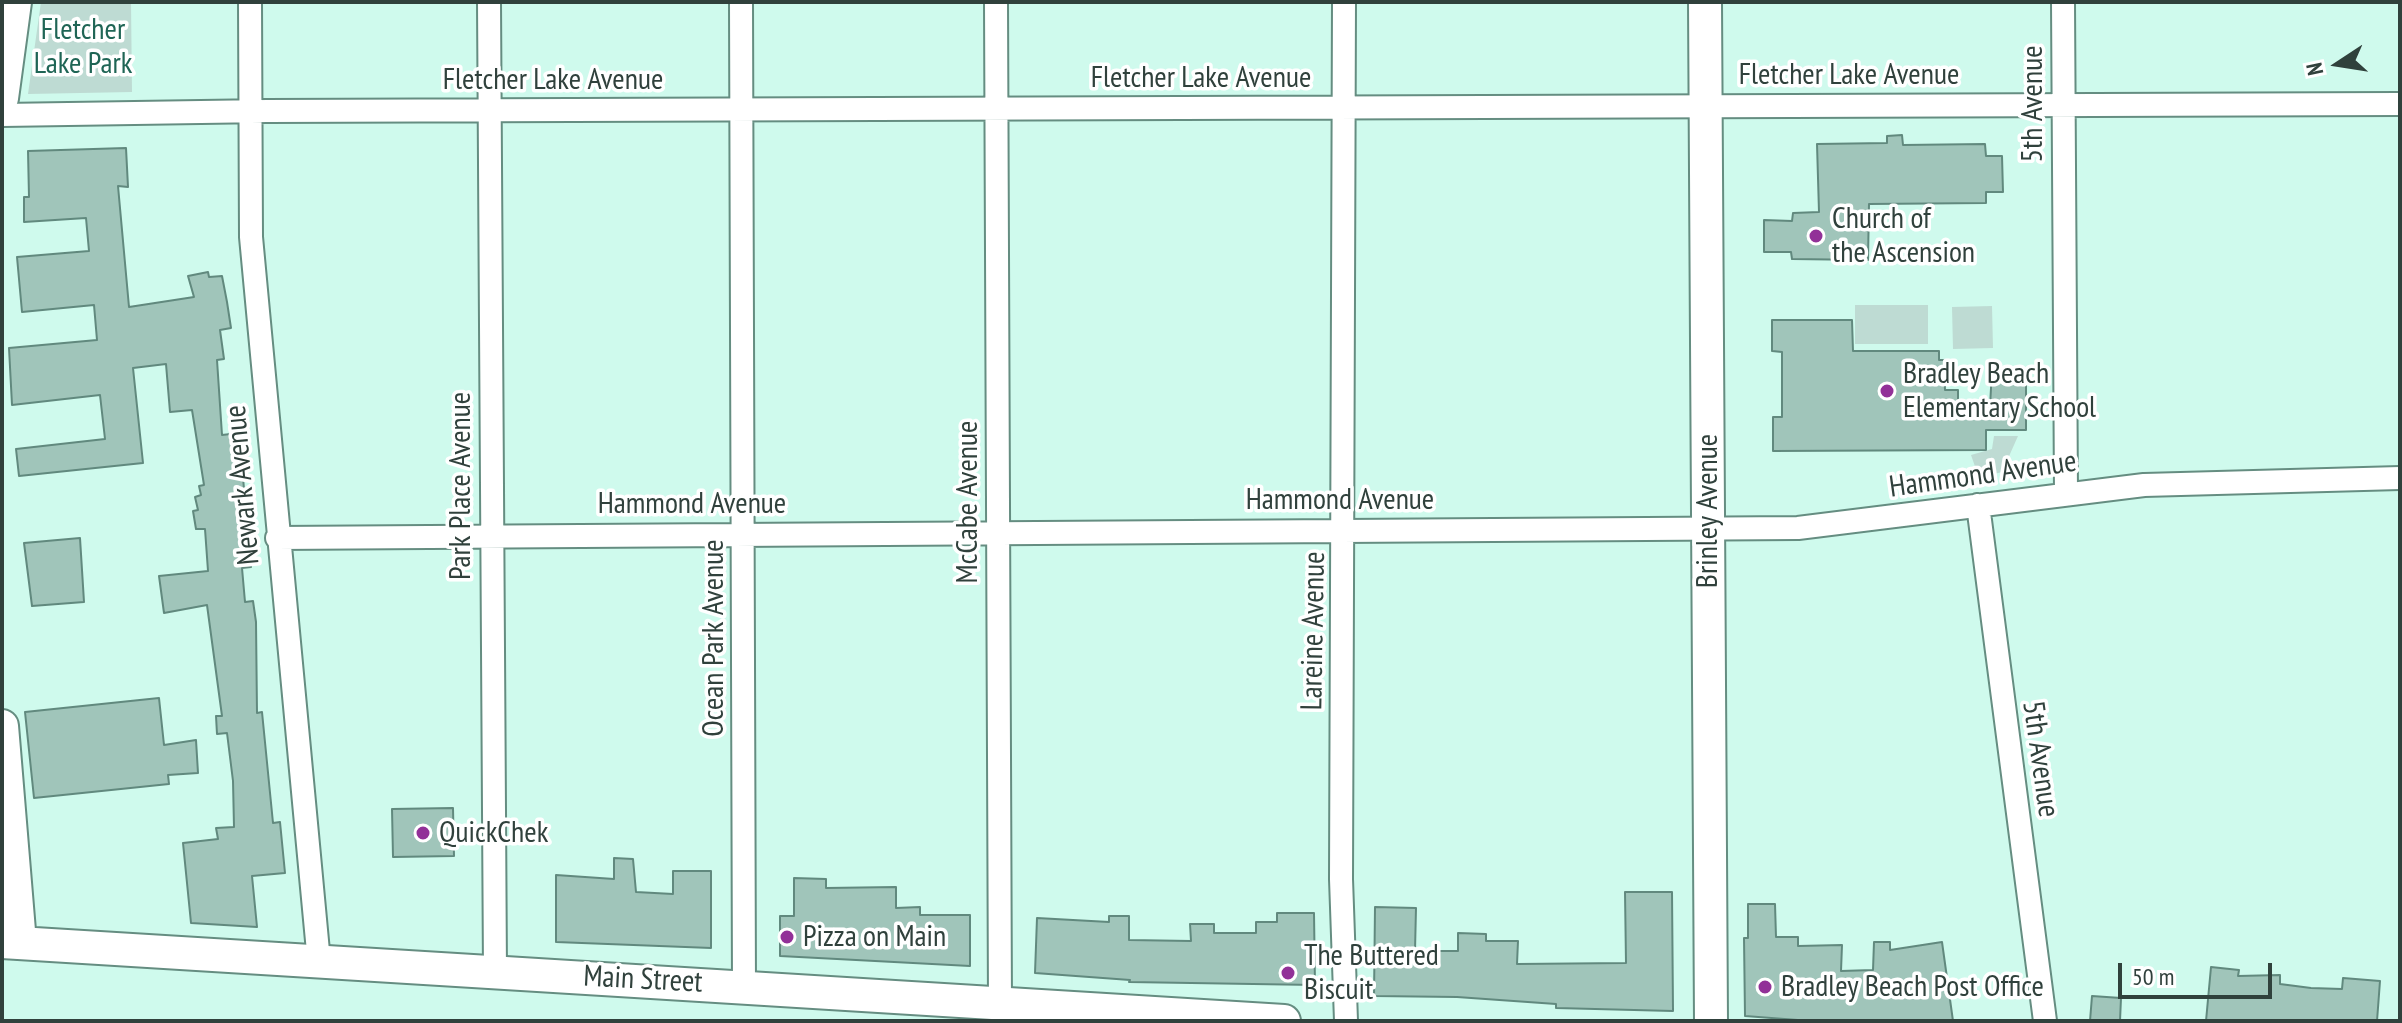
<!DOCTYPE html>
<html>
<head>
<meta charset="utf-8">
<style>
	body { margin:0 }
	#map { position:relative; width:2402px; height:1023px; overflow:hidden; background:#cffaed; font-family:"PT Sans Narrow",sans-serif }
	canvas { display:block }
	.frame { position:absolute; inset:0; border:4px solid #30413c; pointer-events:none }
	.north { position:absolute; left:2298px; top:24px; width:80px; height:80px; -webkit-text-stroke:6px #fff; paint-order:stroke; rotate:258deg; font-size:22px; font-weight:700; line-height:32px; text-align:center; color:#30413c }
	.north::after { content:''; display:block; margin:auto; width:28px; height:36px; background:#30413c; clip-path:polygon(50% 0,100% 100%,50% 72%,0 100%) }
	.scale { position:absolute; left:2118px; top:963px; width:154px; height:36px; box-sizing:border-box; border:4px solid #30413c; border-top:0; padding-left:10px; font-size:24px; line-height:28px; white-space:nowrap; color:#30413c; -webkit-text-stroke:6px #fff; paint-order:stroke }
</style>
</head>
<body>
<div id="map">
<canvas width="2402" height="1023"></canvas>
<div class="frame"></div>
<div class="north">N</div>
<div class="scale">50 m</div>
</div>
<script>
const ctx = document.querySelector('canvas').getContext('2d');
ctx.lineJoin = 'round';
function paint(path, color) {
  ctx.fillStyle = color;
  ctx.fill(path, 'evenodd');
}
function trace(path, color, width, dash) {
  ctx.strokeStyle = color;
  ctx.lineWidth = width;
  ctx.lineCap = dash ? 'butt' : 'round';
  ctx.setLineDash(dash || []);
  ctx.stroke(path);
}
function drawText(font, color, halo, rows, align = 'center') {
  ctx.font = font + ' "PT Sans Narrow",sans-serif';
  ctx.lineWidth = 7;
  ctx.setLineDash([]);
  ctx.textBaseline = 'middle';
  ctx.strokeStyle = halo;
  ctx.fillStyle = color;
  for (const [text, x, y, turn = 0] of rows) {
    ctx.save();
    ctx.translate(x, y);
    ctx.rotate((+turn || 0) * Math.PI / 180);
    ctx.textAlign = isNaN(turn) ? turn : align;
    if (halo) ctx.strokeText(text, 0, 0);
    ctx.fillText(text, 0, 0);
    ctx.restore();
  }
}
paint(new Path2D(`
	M41 2H131L132 92 28 94Z
	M1855 305H1928V344H1855Z
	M1992 306 1993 348 1953 349 1952 307Z
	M1994 436H2018L2002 472 1979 478 1971 455 1992 449Z`), '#bedbd3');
const building = new Path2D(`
	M1902 135 1903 145 1985 144 1986 156H2002L2003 192H1986V203L1869 204 1868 260 1792 259 1791 252H1764V220L1792 221 1793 213 1819 212 1817 144 1887 143V136Z
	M126 148 128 187 118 186 129 307 194 297 188 276 208 272 209 277 222 276 227 302 231 328 220 330 224 359 217 360 222 435 239 433 251 567 242 568 245 602 253 601 256 622 257 713 262 712 273 823 280 822 285 873 252 876 257 927 191 923 183 843 218 839 216 828 234 827 233 781 227 733 217 734 216 716H222L207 605 164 613 159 576 208 571 205 529H196L193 511 198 510 195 497 201 495 199 486 204 485 192 410 170 412 166 364 133 368 143 463 19 476 16 449 105 439 100 395 12 405 9 348 97 340 94 305 22 312 17 257 89 251 86 218 24 222V197H29L28 151Z
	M1772 320H1852L1853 351H1939V360H1944L1945 390H1958V407H1990L1992 369H2026V430H1986V450L1773 451V417H1782V352L1772 351Z
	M80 538 84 602 32 606 24 543Z
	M159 698 164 745 196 740 198 773 168 775 169 784 34 798 25 712Z
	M453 808 454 856 393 857 392 809Z
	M614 858 633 859 636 892 673 894V871H711V948L556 942V875L614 879Z
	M794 878 826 879V888L896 887V908L920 907V915H970V966L780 956V916H794Z
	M1625 892H1672L1673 1011 1556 1008V1004L1457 997 1374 996 1375 907 1416 908 1415 951H1458V933L1486 934V941H1518L1517 964 1626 963Z
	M1748 904H1775L1776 937H1798V946L1842 945 1841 971 1873 970 1874 942H1890V950L1942 942 1953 1021H1811L1745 1016 1744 938H1748Z
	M1277 913H1314L1315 985 1129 982 1130 980 1035 973 1037 918 1109 922V916H1129V940L1191 941 1190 924H1214V933H1256V922H1277Z
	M2211 967 2239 970 2238 976 2280 975V984L2311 988 2342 989 2343 978 2380 981 2377 1021H2206Z
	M2092 996 2121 998 2120 1021H2090Z`);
paint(building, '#a0c5ba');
trace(building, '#61897e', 2);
const street = new Path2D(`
	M250 2 251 237 319 962
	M489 2 495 971
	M741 2 744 986
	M996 2 1000 1003
	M1344 2 1341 879 1346 1021
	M2063 2 2066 494
	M2 115 267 111 2400 104
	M1978 505 2045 1021
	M277 538 1798 528 2144 485 2400 478`);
const secondary = new Path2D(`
	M1705 2 1711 1021
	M2 98 15 2
	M2 726 20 943
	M2 942 1284 1021`);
trace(street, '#658d81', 26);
trace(secondary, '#658d81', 36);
trace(street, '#fff', 22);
trace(secondary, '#fff', 32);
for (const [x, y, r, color] of [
	[1816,236,8,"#923198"],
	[1887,391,8,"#923198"],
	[423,833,8,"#923198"],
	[787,937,8,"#923198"],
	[1288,973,8,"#923198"],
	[1765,987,8,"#923198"]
]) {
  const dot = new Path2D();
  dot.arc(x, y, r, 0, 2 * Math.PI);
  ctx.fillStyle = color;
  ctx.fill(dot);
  trace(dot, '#fff', 3);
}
drawText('30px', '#1f6555', '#fff', [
	["Fletcher",83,30],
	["Lake Park",83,64]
]);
drawText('30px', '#30413c', '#fff', [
	["Fletcher Lake Avenue",1849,75],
	["Fletcher Lake Avenue",1201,78],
	["Fletcher Lake Avenue",553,80],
	["5th Avenue",2033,104,-90],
	["Hammond Avenue",1983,475,-8],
	["Newark Avenue",243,485,-95],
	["Park Place Avenue",461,486,-90],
	["Hammond Avenue",1340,500],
	["McCabe Avenue",968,502,-90],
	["Hammond Avenue",692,504],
	["Brinley Avenue",1708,511,-90],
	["Lareine Avenue",1314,631,-89],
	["Ocean Park Avenue",714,638,-90],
	["5th Avenue",2040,759,82],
	["Main Street",643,980,3]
]);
drawText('30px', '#30413c', '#fff', [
	["Church of",1832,219],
	["the Ascension",1832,253],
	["Bradley Beach",1903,374],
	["Elementary School",1903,408],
	["QuickChek",439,833],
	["Pizza on Main",803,937],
	["The Buttered",1304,956],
	["Biscuit",1304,990],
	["Bradley Beach Post Office",1781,987]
], 'left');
</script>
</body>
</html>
